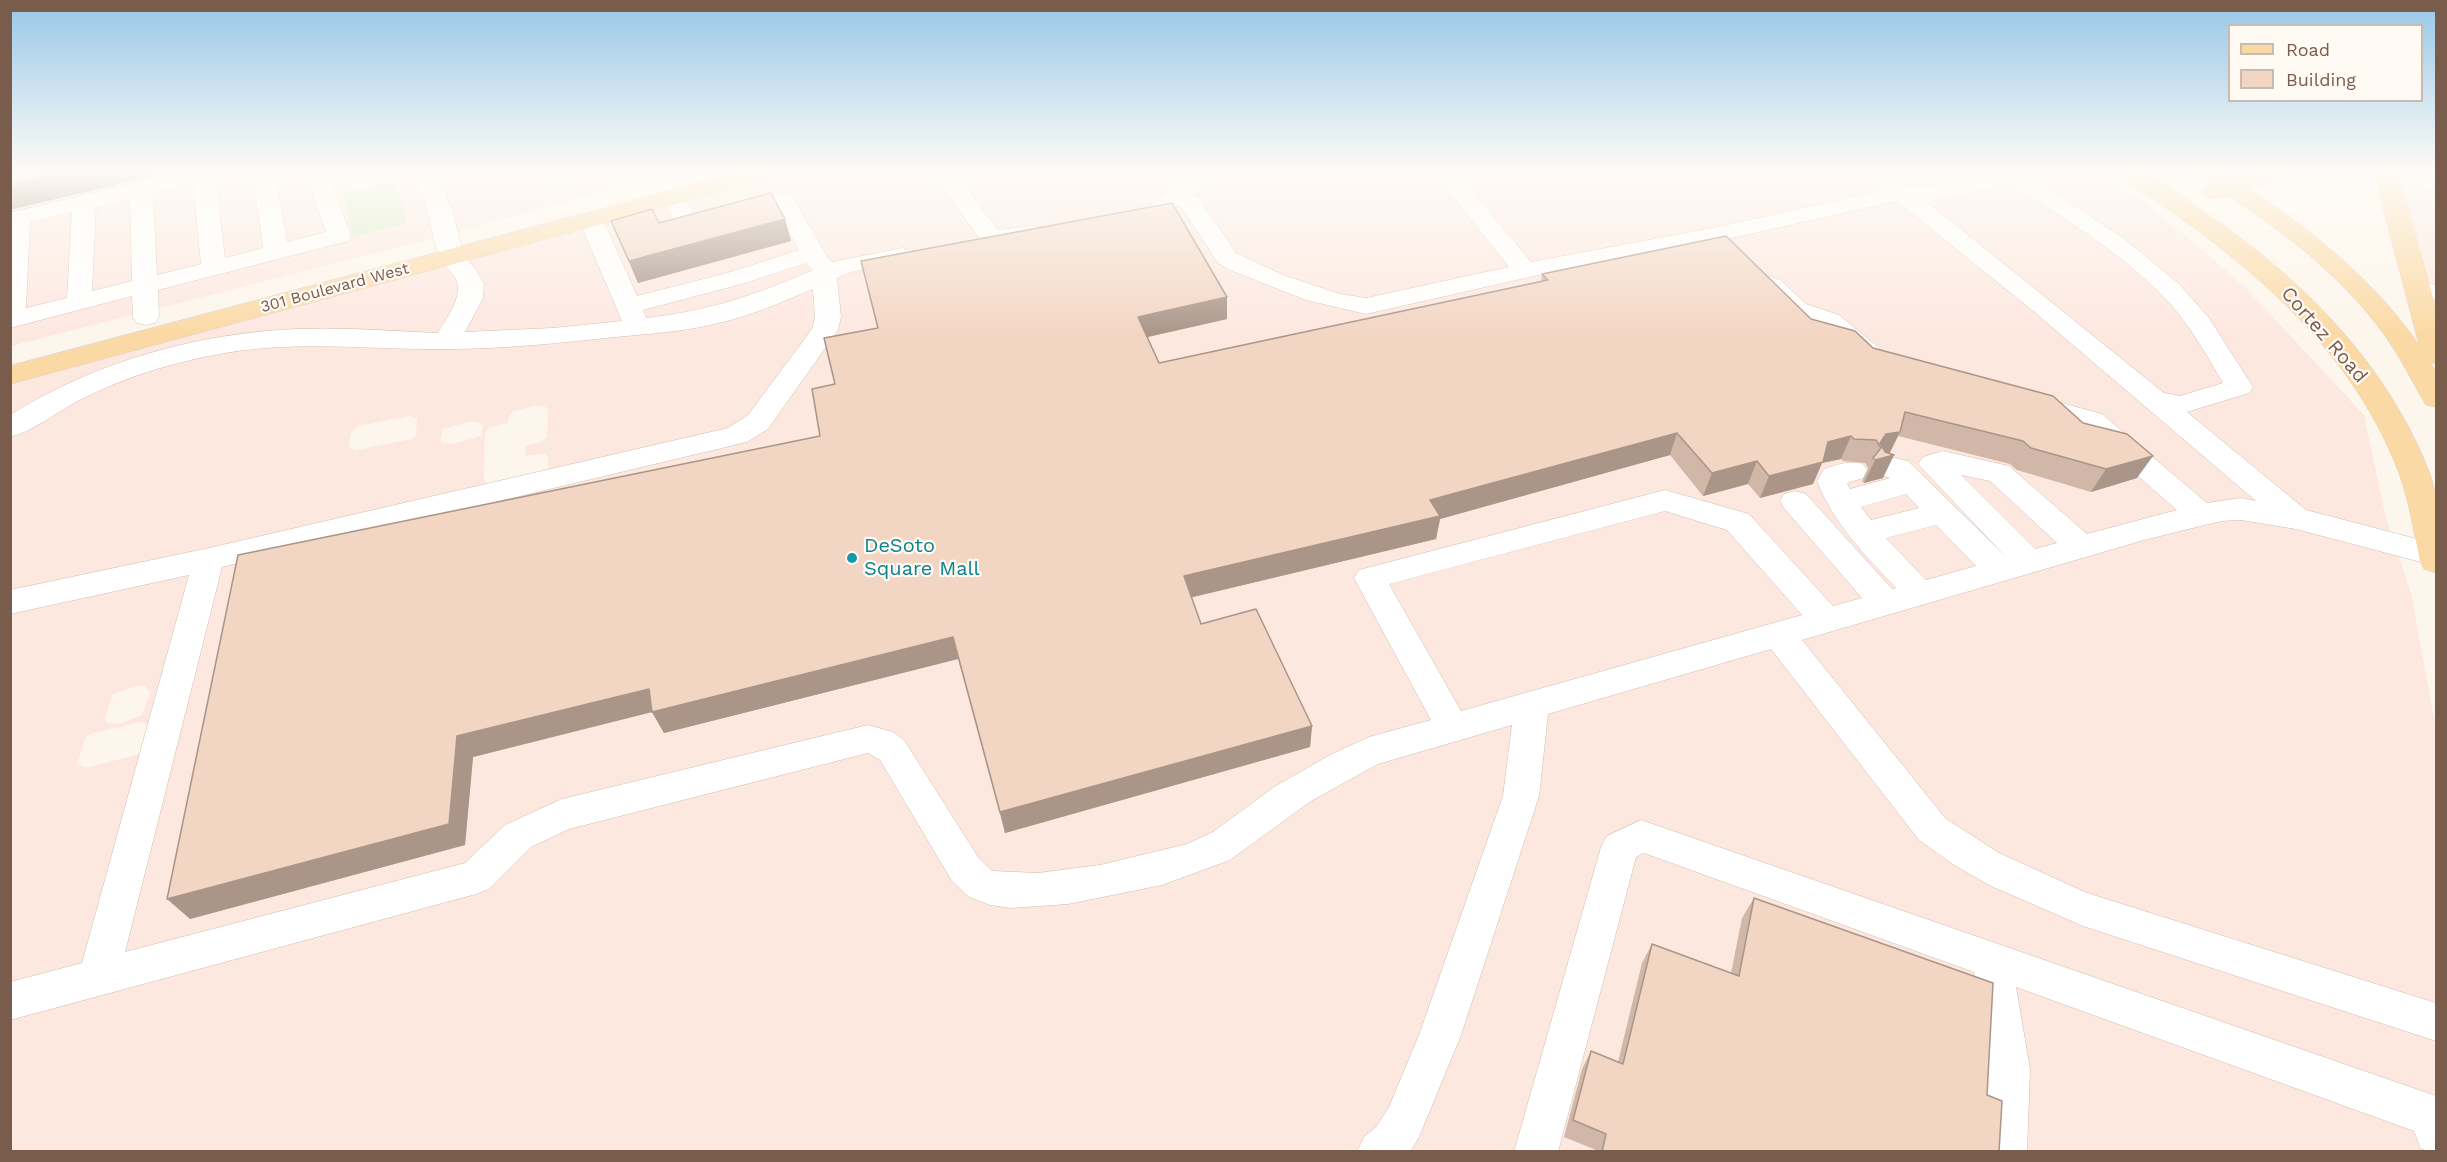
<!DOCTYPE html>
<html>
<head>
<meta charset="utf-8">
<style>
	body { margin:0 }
	#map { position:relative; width:2447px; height:1162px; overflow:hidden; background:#fdf6ec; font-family:"Work Sans",sans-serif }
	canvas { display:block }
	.frame { position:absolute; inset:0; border:12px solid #7a5c4d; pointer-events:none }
	.legend { position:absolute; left:2228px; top:24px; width:195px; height:78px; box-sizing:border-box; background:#fffaf3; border:2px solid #cabbb1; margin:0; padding:8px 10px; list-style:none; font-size:18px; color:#7a5c4d }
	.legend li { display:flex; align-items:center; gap:12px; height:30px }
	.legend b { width:30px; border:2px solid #cabbb1 }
</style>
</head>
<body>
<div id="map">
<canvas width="2447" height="1162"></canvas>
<div class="frame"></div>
<ul class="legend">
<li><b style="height:8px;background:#fbd9a5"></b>Road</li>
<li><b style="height:16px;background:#f3d5c3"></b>Building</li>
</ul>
</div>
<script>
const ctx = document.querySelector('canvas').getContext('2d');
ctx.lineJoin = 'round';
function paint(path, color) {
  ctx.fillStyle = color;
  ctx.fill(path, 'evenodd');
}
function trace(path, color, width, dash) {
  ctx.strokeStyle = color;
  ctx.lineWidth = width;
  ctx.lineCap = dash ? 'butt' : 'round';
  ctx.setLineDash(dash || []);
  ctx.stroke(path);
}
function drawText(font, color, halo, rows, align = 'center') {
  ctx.font = font + ' "Work Sans",sans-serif';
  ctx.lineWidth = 4.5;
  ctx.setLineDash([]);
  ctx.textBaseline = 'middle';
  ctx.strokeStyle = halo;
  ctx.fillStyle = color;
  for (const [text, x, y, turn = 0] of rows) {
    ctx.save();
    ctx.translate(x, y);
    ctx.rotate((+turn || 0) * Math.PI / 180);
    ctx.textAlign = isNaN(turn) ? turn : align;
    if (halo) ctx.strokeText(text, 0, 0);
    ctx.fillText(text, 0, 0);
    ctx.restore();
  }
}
paint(new Path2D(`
	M11 173H672L442 236 11 346Z
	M784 173H2096L2141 198 2245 287 2364 415 2386 519 2411 593 2436 729V1151L11 1152V379ZM536 406 546 407 548 410 547 437 541 442 525 446 526 456 545 454 548 457V469L544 473 492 485 486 483 484 479 485 432 491 427 508 423 509 415 513 411ZM410 416 417 419 416 435 412 439 356 450 349 447 351 433 358 426ZM472 421 483 424 482 436 452 444 443 443 440 440 443 429ZM137 686H145L150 693 142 715 118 724 107 723 105 718 113 694ZM142 722 149 724 145 749 140 754 85 768 77 763 86 737 93 733Z
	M2400 182 2436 185V302Z`), '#fde8e0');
paint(new Path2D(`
	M395 181 407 223 353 237 344 194Z`), '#d8ecc9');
const minor = new Path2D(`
	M175 173H215L225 258 263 248 253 173H275L287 242 326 232 305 173C323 173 365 169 377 185L373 190 365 192 331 182 351 236 348 241 158 290 159 317 155 323 146 325 137 323 133 317 132 296 10 328V213ZM193 182 201 264 157 275 153 193ZM130 199 132 281 92 291 96 207ZM72 212 67 298 26 308 30 222Z
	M410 173H435L437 176 452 210 464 255 476 270 484 284 483 298 465 332 553 328 622 321 579 220 583 215 591 213 599 215 603 220 637 296 727 273 799 250 777 210 689 233 681 231 661 198 665 193 673 191 681 193 696 217 784 194 792 196 828 258 833 262 902 248 911 250 914 255 911 260 851 272 837 278 841 317 838 330 768 429 747 442 222 567 125 952 465 863 505 825 562 799 868 725 893 732 904 740 978 857 992 871 1038 873 1100 865 1187 844 1213 832 1274 787 1332 754 1369 737 1431 720 1354 578 1359 570 1665 490 1749 514 1833 606 1862 598 1784 508 1780 501 1784 494 1795 491 1806 494 1892 589 1896 588C1866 556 1833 523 1817 481L1824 469C1837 465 1849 460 1863 464L1868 471 1863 478 1847 483 1850 489 1890 478 1876 473 1871 466 1876 459 1886 456 1908 461 2006 557 1918 464 1923 457 1943 451 2009 466 2087 534 2177 510 2082 428 2026 411 2022 405 2026 399 2036 396 2102 414 2207 503 2241 498 2256 501 2032 310 1897 201 1718 241 1534 276 1366 314 1306 300 1230 270 1218 263 1182 208 1177 206 1163 212 1155 210 1151 205 1155 200 1195 173H1221L1192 195 1199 198 1236 253 1283 275 1340 294 1366 298 1509 267 1434 173H1457L1531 262 1718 227 1884 190 1866 173H1891L1908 187 1925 188 1994 173H2024L2123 238 2179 284 2209 318 2253 387 2249 393 2187 412 2306 510 2436 544V566L2296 529 2241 520 2221 521 2144 540 1802 640 1945 818 1999 853 2087 893 2436 1003V1041L2083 926 1991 886 1954 865 1919 840 1771 649 1548 714 1539 796 1461 1035 1419 1137 1410 1152H1357L1364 1137 1376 1127 1389 1107 1419 1035 1503 796 1512 725 1378 764 1311 801 1230 860 1162 885 1068 904 1011 908 990 905 969 897 952 881 880 760 868 753 569 829 531 847 489 889 476 894 10 1020V982L82 963 189 575 10 614V590L209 548 728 428 748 415 812 329 815 317 813 289C780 303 745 318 710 325 679 332 647 334 615 337 559 343 503 349 447 349 377 350 309 341 238 351 183 359 128 375 78 401 56 412 34 431 10 437V415C95 362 197 333 297 329 344 327 391 331 438 333 446 319 459 302 458 286 457 273 443 267 439 255 428 224 430 202 410 173ZM2009 184C2066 219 2127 256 2172 306 2192 329 2207 356 2223 383L2180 396 2164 393 1927 202ZM806 263 813 270C756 295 708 311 646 318L643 310 745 283ZM1961 475 1990 481 2057 543 2035 549ZM1906 494 1919 508 1871 520 1861 507ZM1665 511 1727 530 1802 615 1461 711 1389 584ZM1936 525 1976 566 1926 580 1886 538Z
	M530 173H585L582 178C566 182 541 189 530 173Z
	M932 173H955L998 230 1032 226 1041 228 1044 233 1041 238C1023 242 1001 247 983 243Z
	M2378 173 2436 175V189L2379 181 2376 176Z
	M1771 277 1780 280 1806 304 1839 315 1878 347 1882 353 1878 359 1869 361 1860 359 1821 327 1788 316 1758 285 1762 280Z
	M2417 281 2436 285V299L2408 294 2404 289 2408 284Z
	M1641 820 2436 1096V1152L2421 1149 2414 1131 2016 987 2030 1069 2027 1152H1983L1988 1069 1974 972 1644 853 1636 857 1558 1152H1514L1601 847 1607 836Z`);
const major = new Path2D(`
	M736 173H776L772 178 10 384V366Z
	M2116 173C2125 173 2135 172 2143 173 2158 176 2195 205 2208 215 2303 279 2388 365 2430 474 2441 504 2436 540 2436 573L2424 569 2420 561C2414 532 2409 501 2399 473 2348 340 2236 252 2120 178Z
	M2195 173H2224L2233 179 2251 173H2289L2285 178 2250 189C2315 233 2374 280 2419 345L2374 173H2398L2436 308V364L2431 363 2436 372V407L2426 405C2412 382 2401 358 2386 337 2345 280 2286 232 2227 196L2214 199 2205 197 2202 192 2205 187 2210 185Z`);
trace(minor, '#d1beb0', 1);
trace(major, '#dad1cd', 1);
paint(minor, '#fff');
paint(major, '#fbd9a5');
paint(new Path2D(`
	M785 219 791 241 638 283 611 221 659 223Z
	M861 261 1227 319 1147 337 1159 363 1541 281 1542 274 1811 319 1873 348 2137 478 2091 492 2017 470 2010 464 1898 436 1890 453 1883 478 1864 483 1862 481 1868 468 1865 463 1843 461 1841 459 1822 463 1813 484 1760 498 1748 484 1703 496 1670 455 1440 519 1436 539 1191 597 1201 624 1312 726 1310 747 1005 833 958 659 664 733 652 712 473 757 465 845 190 919 820 436 835 384 878 328Z
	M1754 898 1987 1095 1999 1152H1596V1150L1564 1137 1582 1069 1591 1051 1618 1062 1642 963 1652 944 1731 973 1742 918Z`), '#d1b7a8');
paint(new Path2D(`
	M58 173H165L10 210V184Z
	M785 219 791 241 638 283 629 261Z
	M1227 297V319L1139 339 1138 317Z
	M1900 432 1889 454 1881 448 1879 445 1886 434Z
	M1677 433 1670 455 1440 519 1436 539 1185 599 1184 576 1430 500Z
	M1851 436 1841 459 1822 463 1813 484 1760 498 1769 476 1828 442Z
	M1894 455 1883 478 1864 483 1875 460Z
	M2153 456 2137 478 2091 492 2106 469Z
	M1757 461 1748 484 1703 496 1712 473Z
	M953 637 958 659 664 733 652 712 473 757 465 845 190 919 167 899 457 736 649 689Z
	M1312 726 1310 747 1005 833 1000 812Z`), '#aa9588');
const building = new Path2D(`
	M10 173H58L10 184Z
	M771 193 785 219 629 261 611 221 652 209 659 223Z
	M1172 203 1227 297 1138 317 1159 363 1548 280 1542 274 1726 236 1811 319 1855 331 1873 348 2053 396 2083 423 2127 434 2153 456 2106 469 2031 448 2023 441 1905 412 1900 432 1886 434 1880 443 1885 452 1894 455 1875 460 1873 458 1881 448 1876 440 1854 439 1851 436 1828 442 1823 462 1769 476 1757 461 1712 473 1677 433 1430 500 1440 516 1184 576 1201 624 1256 609 1312 726 1000 812 953 637 652 712 649 689 457 736 449 824 167 899 238 555 820 436 812 389 835 384 824 338 878 328 861 261Z
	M1754 898 1993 983 1987 1095 2002 1101 1999 1152H1602L1606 1134 1573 1120 1591 1051 1623 1064 1652 944 1739 976Z`);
paint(building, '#f3d5c3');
trace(building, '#aa9588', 1.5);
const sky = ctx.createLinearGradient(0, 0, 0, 336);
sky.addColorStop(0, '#97c7e8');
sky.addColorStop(0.51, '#fefbf6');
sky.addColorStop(1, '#fefbf600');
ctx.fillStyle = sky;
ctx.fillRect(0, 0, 2447, 336);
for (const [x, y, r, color] of [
	[852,558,6,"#0f9aa8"]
]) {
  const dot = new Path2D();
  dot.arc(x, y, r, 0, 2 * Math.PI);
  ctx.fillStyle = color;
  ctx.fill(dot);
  trace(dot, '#fffaf3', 2);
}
drawText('16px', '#7a5c4d', '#fffaf3', [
	["301 Boulevard West",335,288,-15]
]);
drawText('20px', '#7a5c4d', '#fffaf3', [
	["Cortez Road",2324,335,49]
]);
drawText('20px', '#0d838f', '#fffaf3', [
	["DeSoto",864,546],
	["Square Mall",864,569]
], 'left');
</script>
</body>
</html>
